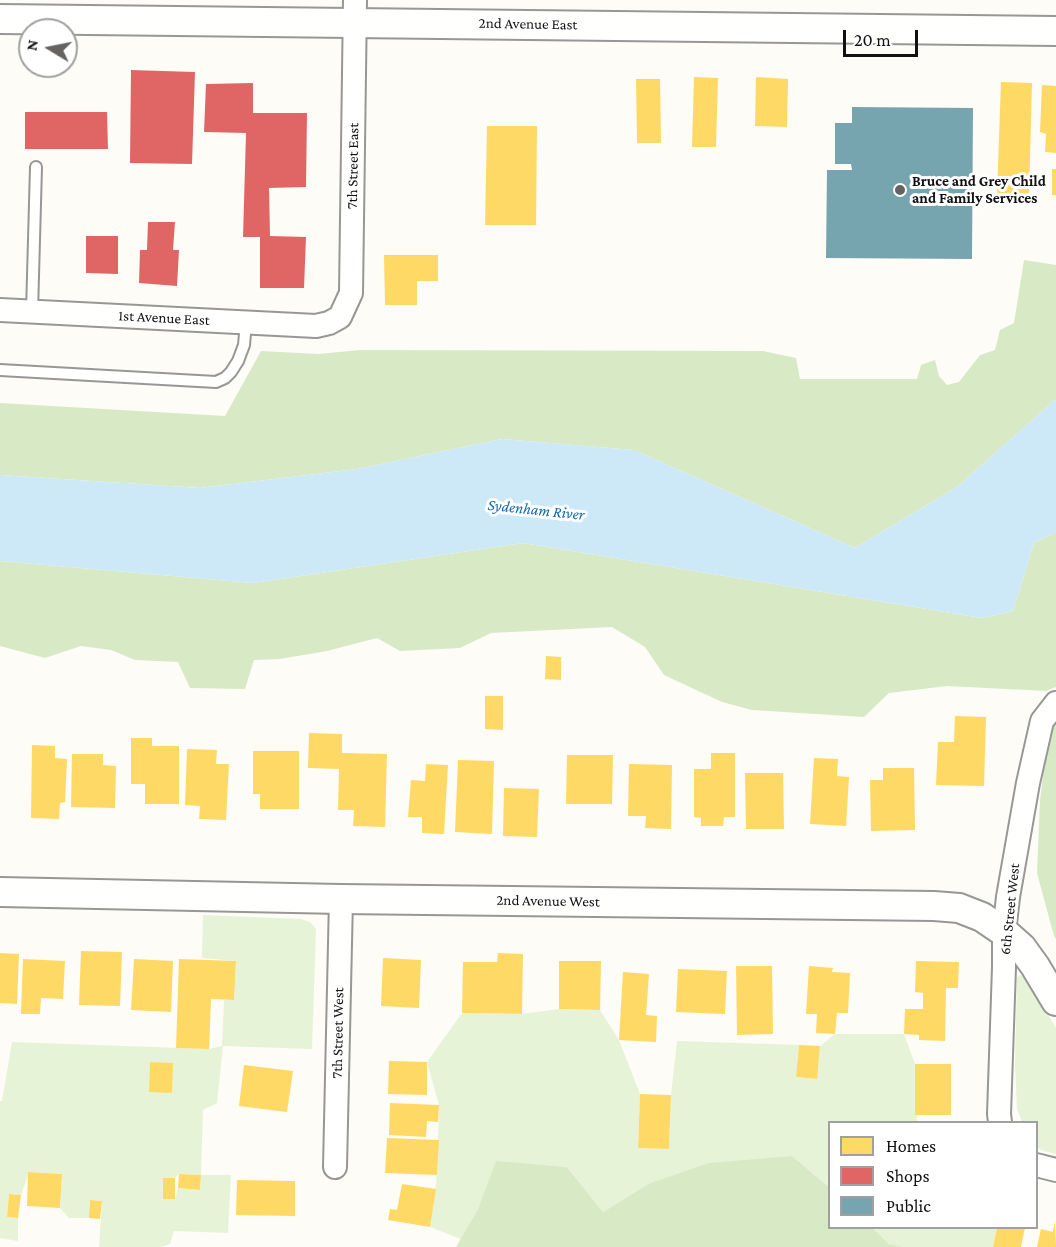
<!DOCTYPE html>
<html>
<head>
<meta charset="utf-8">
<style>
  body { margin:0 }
  #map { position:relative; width:1056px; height:1247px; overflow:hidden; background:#fdfcf7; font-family:"Crimson Pro",serif }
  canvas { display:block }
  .legend { position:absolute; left:828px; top:1121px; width:210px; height:108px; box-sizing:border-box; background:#fff; border:2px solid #a0a0a0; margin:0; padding:8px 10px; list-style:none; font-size:18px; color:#111 }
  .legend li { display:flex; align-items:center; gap:12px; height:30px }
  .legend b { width:30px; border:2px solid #a0a0a0 }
  .north { position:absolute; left:18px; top:18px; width:60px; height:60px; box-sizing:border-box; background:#fff; border:2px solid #a0a0a0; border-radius:50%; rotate:280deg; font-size:16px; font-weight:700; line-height:24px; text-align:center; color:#111 }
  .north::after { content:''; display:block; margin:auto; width:21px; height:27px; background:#646362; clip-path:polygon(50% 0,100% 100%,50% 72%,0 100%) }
  .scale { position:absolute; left:843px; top:30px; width:75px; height:27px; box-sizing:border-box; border:3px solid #111; border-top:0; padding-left:8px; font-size:18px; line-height:21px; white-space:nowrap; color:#111; -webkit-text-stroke:4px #fff; paint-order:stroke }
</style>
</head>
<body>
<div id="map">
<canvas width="1056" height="1247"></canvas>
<ul class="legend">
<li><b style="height:16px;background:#ffd966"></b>Homes</li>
<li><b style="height:16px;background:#e06666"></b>Shops</li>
<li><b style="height:16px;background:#76a5af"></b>Public</li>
</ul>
<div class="north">N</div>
<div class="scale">20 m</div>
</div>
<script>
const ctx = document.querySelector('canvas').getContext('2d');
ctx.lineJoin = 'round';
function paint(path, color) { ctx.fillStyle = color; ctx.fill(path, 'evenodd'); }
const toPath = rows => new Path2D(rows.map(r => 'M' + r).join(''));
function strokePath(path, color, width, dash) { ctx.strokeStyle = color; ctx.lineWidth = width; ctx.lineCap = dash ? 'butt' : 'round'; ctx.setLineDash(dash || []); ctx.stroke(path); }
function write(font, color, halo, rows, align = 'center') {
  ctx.font = font + ' "Crimson Pro",serif'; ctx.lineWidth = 6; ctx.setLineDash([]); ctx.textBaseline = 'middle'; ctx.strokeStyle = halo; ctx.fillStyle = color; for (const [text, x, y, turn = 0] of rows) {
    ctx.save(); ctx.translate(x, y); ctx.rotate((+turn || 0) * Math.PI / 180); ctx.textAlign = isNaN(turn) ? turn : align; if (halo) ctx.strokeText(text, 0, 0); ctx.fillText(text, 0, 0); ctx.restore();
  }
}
paint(toPath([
  [203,915,301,919,310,922,316,929,312,1049,223,1046,217,1103,203,1110,201,1175,231,1175,228,1233,174,1231,170,1244,160,1247,99,1247,102,1201,90,1200,89,1218,69,1218,60,1208,62,1174,29,1172,21,1195,9,1194,7,1217,18,1218,18,1241,0,1238,0,1101,2,1101,12,1042,209,1049,222,1046,224,1000,234,1000,236,961,202,958],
  [179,1174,201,1175,200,1190,178,1188,175,1199,163,1199,163,1178,175,1178],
  [1021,975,1026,978,1056,1028,1056,1154,1041,1150,1037,1147,1036,1122,1022,1122,1017,1109,1015,1064,1017,977],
  [559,1009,600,1010,619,1040,640,1094,638,1148,669,1149,671,1095,677,1041,799,1045,796,1077,816,1079,820,1046,835,1034,904,1034,915,1064,917,1122,830,1122,829,1187,792,1156,648,1184,603,1212,567,1167,497,1162,478,1209,461,1239,430,1227,437,1175,439,1105,427,1062,462,1013,522,1014],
  [873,1228,997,1228,993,1247,905,1247,889,1244]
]), '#e7f3d7');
paint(toPath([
  [1024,260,1056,265,1056,399,957,487,855,548,634,450,502,439,357,469,200,488,0,475,0,403,225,416,261,351,318,354,360,350,763,351,796,358,800,379,917,379,921,365,935,360,939,376,947,385,959,382,980,355,995,350,1000,330,1014,323],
  [1056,532,1056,687,1046,691,947,686,889,693,864,717,752,710,722,702,664,675,645,647,612,627,491,633,460,648,400,651,377,638,327,651,280,659,254,660,245,689,190,688,178,662,135,660,111,650,81,646,45,658,0,646,0,561,253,583,523,543,982,618,1013,611,1034,543],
  [1056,720,1056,939,1054,936,1037,873,1040,800,1048,735],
  [792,1156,829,1187,830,1228,873,1228,889,1244,905,1247,456,1247,478,1209,496,1161,567,1167,603,1212,648,1184,709,1163]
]), '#d8eac5');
paint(toPath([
  [1056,399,1056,532,1034,543,1013,611,982,618,523,543,253,583,0,561,0,475,200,488,357,469,502,439,634,450,855,548,957,487]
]), '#cde8f7');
paint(toPath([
  [694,77,718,78,716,147,692,147],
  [756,77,788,79,787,127,755,126],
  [636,79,660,79,661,143,637,143],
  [1001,82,1032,83,1029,196,997,195],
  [1042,85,1056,86,1056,153,1045,152,1046,134,1040,132],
  [487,126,537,126,536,225,485,225],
  [1052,169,1056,169,1056,195,1052,195],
  [384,255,438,255,438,281,417,281,417,305,385,305],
  [546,656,561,657,561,680,545,679],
  [485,696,503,696,503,730,485,729],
  [955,716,986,717,984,786,936,785,938,742,954,742],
  [309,733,342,734,342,753,387,754,385,827,353,826,354,810,338,810,339,769,308,768],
  [131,738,152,738,152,746,179,746,179,804,145,804,145,784,131,784],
  [32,745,55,746,55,758,67,759,65,802,60,803,59,819,31,818],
  [187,749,217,750,216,764,229,764,226,820,199,819,200,806,185,805],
  [253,751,299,751,299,809,260,809,260,794,253,794],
  [711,753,735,753,735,817,724,817,723,826,701,826,701,818,694,817,694,769,711,769],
  [72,754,103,754,103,765,116,766,115,808,71,807],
  [567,755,613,755,612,804,566,804],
  [814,758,838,759,837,776,849,777,846,826,810,824],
  [458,760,494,761,492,834,455,832],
  [426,764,448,765,444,834,422,833,422,817,408,817,411,780,425,781],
  [629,764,672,765,671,829,645,828,646,816,628,816],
  [883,768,914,768,915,830,871,831,870,780,883,780],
  [745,773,783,773,784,829,746,829],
  [504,788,539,789,537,837,503,836],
  [81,951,122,952,120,1006,79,1005],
  [0,953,19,954,17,1004,0,1003],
  [498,953,523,954,522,1014,462,1013,463,962,497,962],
  [383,958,421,960,419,1008,381,1006],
  [23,959,65,961,63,999,41,998,40,1014,21,1014],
  [134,959,173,961,171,1012,131,1010],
  [179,959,236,961,234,1000,211,999,209,1049,176,1048],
  [559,961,601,961,600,1010,559,1009],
  [916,961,959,962,958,988,946,988,945,1041,919,1040,919,1035,904,1034,905,1009,923,1009,923,993,915,992],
  [736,966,772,966,773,1034,737,1035],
  [809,966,833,968,832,972,850,973,848,1013,837,1013,835,1034,816,1033,817,1014,806,1014],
  [678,969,727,971,725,1014,676,1012],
  [623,972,649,974,646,1015,657,1016,656,1042,619,1040],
  [799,1045,820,1046,817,1079,796,1077],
  [389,1061,427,1062,427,1095,388,1094],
  [150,1062,173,1063,172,1093,149,1092],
  [915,1064,951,1064,951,1115,915,1115],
  [244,1065,293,1071,287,1112,239,1106],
  [640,1094,671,1095,669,1149,638,1148],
  [390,1103,439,1105,438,1122,427,1121,426,1137,389,1135],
  [387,1138,439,1140,437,1175,385,1173],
  [28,1172,62,1174,60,1208,27,1206],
  [179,1174,201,1175,200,1190,178,1188],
  [163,1178,175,1178,175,1199,163,1199],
  [237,1180,295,1181,295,1216,236,1215],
  [402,1184,436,1189,430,1227,388,1220,390,1209,397,1210],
  [9,1194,21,1195,18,1218,7,1217],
  [90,1200,102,1201,100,1219,89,1218],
  [1055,1221,1056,1247,1037,1247,1041,1229,1053,1232],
  [997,1228,1025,1228,1021,1247,993,1247]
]), '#ffd966');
paint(toPath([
  [131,70,195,72,192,164,130,163],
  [253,83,253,113,307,113,306,187,269,188,270,236,306,237,304,288,260,288,260,237,243,237,246,133,204,132,206,84],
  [25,112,107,112,108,149,25,149],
  [148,222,175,222,173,250,179,250,177,286,139,283,140,250,147,250],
  [86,236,118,236,118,274,86,273]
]), '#e06666');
paint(toPath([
  [852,107,973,108,972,259,826,258,827,170,852,170,851,164,835,164,835,123,852,123]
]), '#76a5af');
const service = toPath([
  [32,312,36,167],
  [0,370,216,382,225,378,231,372,238,361,244,345,246,322]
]);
const minor = toPath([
  [0,310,316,326,329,323,340,317,351,293,355,0],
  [1000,1122,999,1114,1004,967,1004,932,1008,897,1028,783,1042,721,1056,703],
  [1036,1165,1056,1170],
  [335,1167,341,899]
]);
const tertiary = toPath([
  [0,19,1056,31],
  [0,892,341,899,934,906,959,908,982,917,1004,932,1022,948,1035,966,1056,1001]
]);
strokePath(service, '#979795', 14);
strokePath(minor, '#979795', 26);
strokePath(tertiary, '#979795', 32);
strokePath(service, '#fffffe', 10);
strokePath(minor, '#fffffe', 22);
strokePath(tertiary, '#fffffe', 28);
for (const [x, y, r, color] of [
  [900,190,6,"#646362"]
]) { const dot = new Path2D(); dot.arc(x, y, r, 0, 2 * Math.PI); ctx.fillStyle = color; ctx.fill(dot); strokePath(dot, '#fff', 2); }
write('15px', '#111', '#fff', [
  ["2nd Avenue East",528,24,1],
  ["7th Street East",353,166,-89],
  ["1st Avenue East",164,318,3],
  ["2nd Avenue West",548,901,1],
  ["6th Street West",1010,909,-84],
  ["7th Street West",338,1033,-89]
]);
write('bold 15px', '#111', '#fff', [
  ["Bruce and Grey Child",912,181],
  ["and Family Services",912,198]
], 'left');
write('italic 16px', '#1768a6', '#fff', [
  ["Sydenham River",536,510,6]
]);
</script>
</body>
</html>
